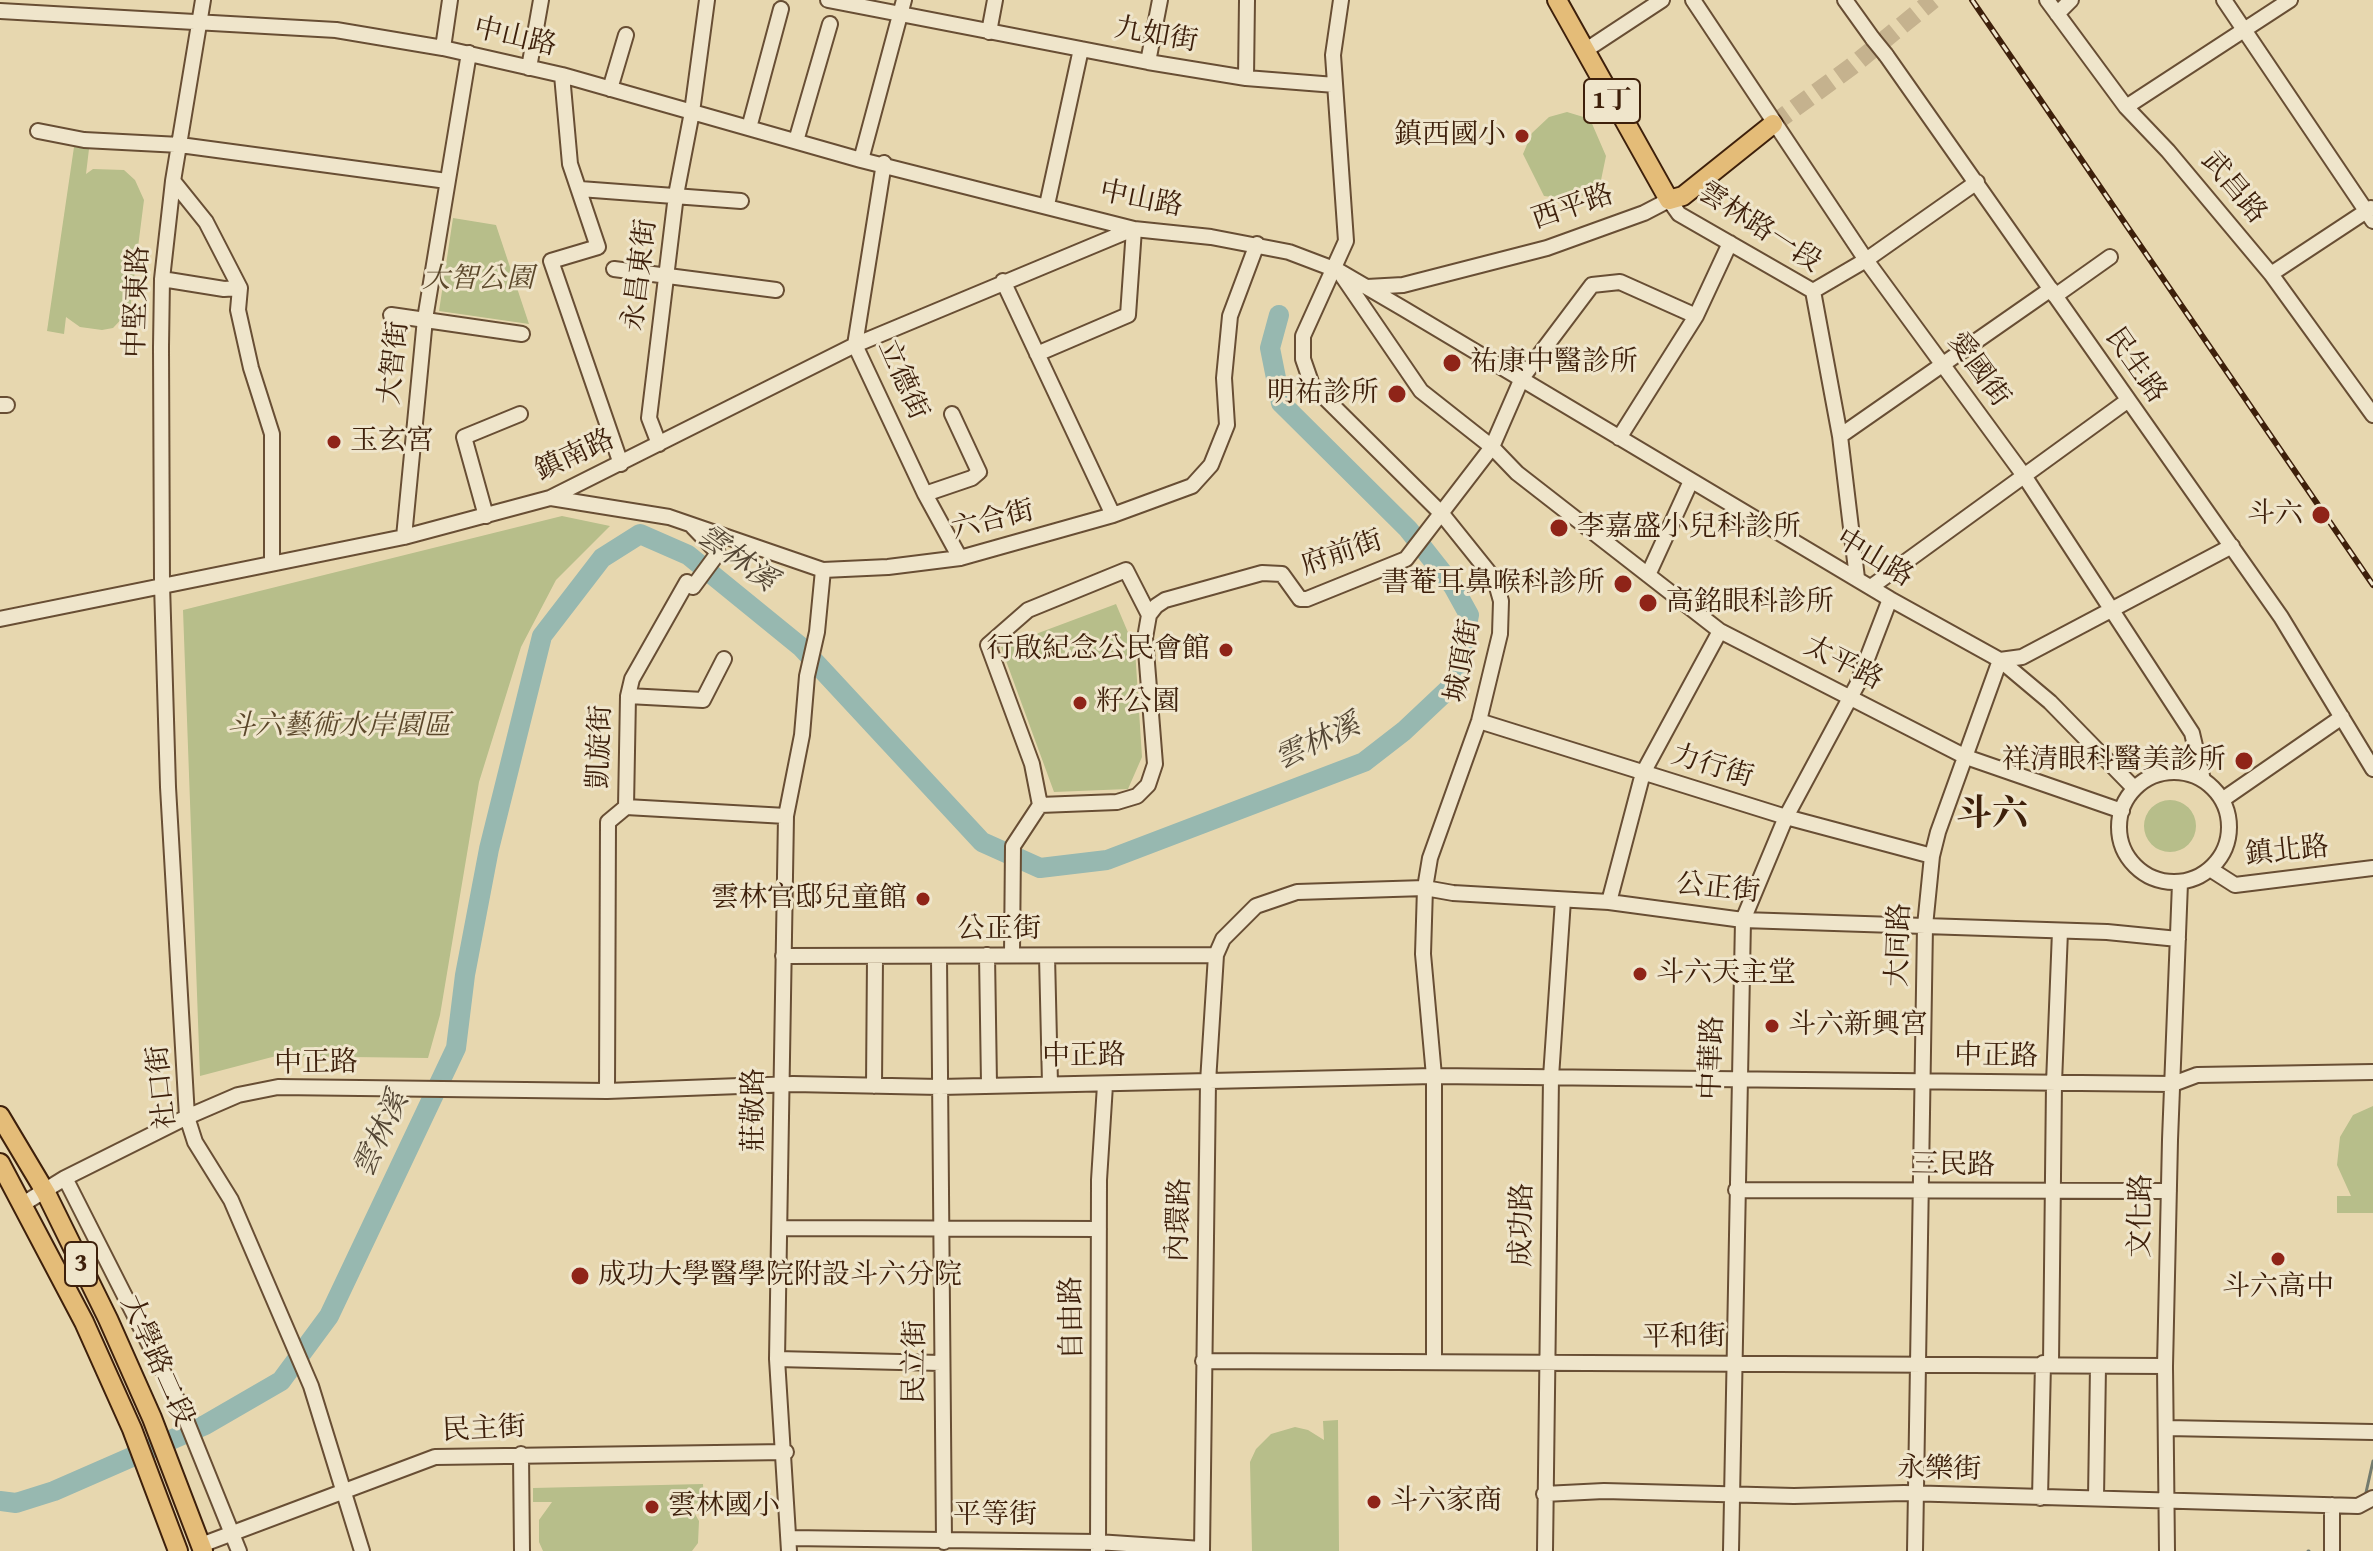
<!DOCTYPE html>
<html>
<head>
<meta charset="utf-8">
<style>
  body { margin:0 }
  canvas { display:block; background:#e7d7af }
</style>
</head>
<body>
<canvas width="2373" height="1551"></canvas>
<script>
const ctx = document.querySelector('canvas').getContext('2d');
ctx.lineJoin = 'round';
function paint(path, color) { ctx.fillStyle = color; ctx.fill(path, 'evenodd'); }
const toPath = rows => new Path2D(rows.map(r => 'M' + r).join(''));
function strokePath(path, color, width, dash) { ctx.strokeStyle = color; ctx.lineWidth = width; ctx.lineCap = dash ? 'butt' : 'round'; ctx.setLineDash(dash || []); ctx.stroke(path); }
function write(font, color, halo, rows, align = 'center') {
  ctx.font = font + ' "Gentium Book Plus","Noto Serif TC",serif'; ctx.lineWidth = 6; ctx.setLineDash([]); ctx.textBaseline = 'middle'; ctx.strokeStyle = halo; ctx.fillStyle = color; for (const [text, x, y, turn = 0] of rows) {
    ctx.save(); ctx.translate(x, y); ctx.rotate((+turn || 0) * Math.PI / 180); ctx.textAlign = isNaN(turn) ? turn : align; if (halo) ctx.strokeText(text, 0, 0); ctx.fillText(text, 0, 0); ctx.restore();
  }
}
paint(toPath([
  [1567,112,1590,119,1606,156,1600,185,1575,200,1544,196,1523,154,1532,133,1549,117],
  [74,147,89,149,86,174,93,169,124,170,135,180,144,200,130,310,113,328,102,330,80,327,66,317,64,334,47,331],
  [453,218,496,225,529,324,439,311],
  [562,516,610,526,556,580,521,647,479,782,440,1015,428,1058,276,1056,200,1076,183,610],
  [1116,604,1135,649,1142,757,1128,789,1054,792,1001,647],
  '2144 826a26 26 0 1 1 52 0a26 26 0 1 1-52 0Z',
  [2373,1106,2373,1213,2337,1213,2337,1196,2351,1196,2337,1165,2340,1137,2353,1115],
  [1338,1420,1339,1551,1252,1551,1250,1462,1256,1449,1271,1434,1295,1427,1308,1430,1324,1440,1323,1421],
  [703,1484,704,1503,689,1504,699,1521,698,1543,692,1551,543,1551,539,1542,539,1520,552,1502,533,1502,533,1488]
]), '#b7be8a');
strokePath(toPath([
  [2365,1497,2373,1461],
  [2308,1551,2309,1551]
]), '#737b6e', 3);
strokePath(toPath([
  [0,1501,16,1503,54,1491,205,1425,281,1381,329,1316,456,1048,465,975,489,849,542,636,602,558,640,534,688,555,801,647,982,842,1040,868,1107,860,1364,762,1404,731,1455,683,1469,615,1453,586,1408,529,1281,403,1270,348,1279,315]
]), '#97b8b0', 20);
strokePath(toPath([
  [1773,124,1851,67,1933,0]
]), '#c5b28e', 18, [18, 9]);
const minor = toPath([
  [203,0,173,181,162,279,161,347,162,584,168,787,187,1117,195,1142,231,1200,311,1386,362,1551],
  [828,0,1148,62,1246,78,1335,85],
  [1341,0,1333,55,1346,241,1303,336,1303,359,1312,385,1442,514,1495,580,1501,601,1500,634,1479,721,1430,858,1425,888,1423,954,1434,1076,1434,1361],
  [1693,0,1866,260,2025,477,2192,733,2203,780],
  [1845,0,1873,39],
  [2047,0,2126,107,2168,151,2271,274,2373,415],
  [2224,0,2373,221],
  [0,11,336,30,443,48,562,75,861,160,1134,229,1211,237,1289,252,1339,271,1404,309,1890,599,2000,660,2050,702,2134,788],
  [2057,14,2071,0],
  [989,32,995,0],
  [443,48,450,0],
  [1586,50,1662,0],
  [1886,55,2281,617,2373,769],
  [1148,62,1160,0],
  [529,68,541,0],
  [562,75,570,164,598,247,551,261,621,464],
  [1246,78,1247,0],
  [610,89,626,35],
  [2126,107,2290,0],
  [749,128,781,9],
  [38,131,84,140,180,145,447,181],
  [796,141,830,24],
  [861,160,904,0],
  [884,163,855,345,925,494,960,558],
  [173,181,206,222,240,288,238,310,251,368,272,434,272,563],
  [580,189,741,201],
  [1047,205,1081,49],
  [614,269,776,290],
  [2271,274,2371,208],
  [1343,277,1421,391,1492,447,1517,473,1720,631,1966,757,2122,811],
  [162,279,224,289,240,288],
  [1003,281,1113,515],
  [1367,287,1403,285,1547,248,1644,213,1669,200,1679,214,1813,291,1840,436,1857,578],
  [1813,291,1866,260,1977,182],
  [2055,296,2110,257],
  [391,315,522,334],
  [1037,354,1128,315,1134,229],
  [0,405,7,405],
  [1840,436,2051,289],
  [1619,438,1696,316,1730,243],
  [659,444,649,418,676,195,692,112,707,0],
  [925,494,972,478,979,472,952,414],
  [551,498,669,517,823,570,888,567,960,558,1113,515,1192,486,1211,465,1227,425,1224,378,1230,316,1257,244],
  [486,516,464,437,520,414],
  [404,537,425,319,469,53],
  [1648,575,1691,481],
  [1871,587,2127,401],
  [0,619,404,537,550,498,855,345,1133,229],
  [628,696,703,700,724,659],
  [1479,721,1786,817,1932,856],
  '2119 827a55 55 0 1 1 110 0a55 55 0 1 1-110 0Z',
  [2222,800,2342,717],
  [1040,805,1032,764,988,645,1028,610,1126,570,1149,615],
  [626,807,628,696,632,679,687,582,693,587,718,553,693,527],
  [626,807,786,816],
  [2210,869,2235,885,2373,868],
  [1609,902,1643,773,1720,631],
  [1012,954,1013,846,1040,805,1117,802,1137,796,1148,785,1155,764,1145,638,1149,615,1156,606,1165,600,1262,573,1282,574,1300,599,1307,599,1406,559,1492,447,1522,378,1592,285,1620,282,1696,316],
  [987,955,989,1084],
  [783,956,1216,955],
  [1047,956,1050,1084],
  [939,957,944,1542],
  [874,1086,875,957],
  [607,1091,608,822,626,807],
  [65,1178,180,1405,239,1551],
  [1736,1190,2169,1191],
  [23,1204,65,1178,187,1117,238,1095,278,1087,607,1091,793,1084,940,1087,1434,1076,2173,1084,2197,1075,2373,1072],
  [782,1228,1099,1229],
  [777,1359,941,1363],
  [1203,1361,2165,1366],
  [2051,1363,2054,1083,2060,931],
  [2167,1428,2373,1432],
  [521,1454,522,1551],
  [1544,1494,1604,1491,1794,1496,1904,1493,2358,1506,2373,1498],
  [2040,1498,2043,1363],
  [2096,1498,2098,1366],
  [2332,1505,2332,1551],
  [789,1538,1097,1542,1202,1549],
  [201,1545,435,1457,786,1452],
  [789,1551,777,1359,786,816,802,735,807,676,817,632,823,570],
  [1098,1551,1099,1180,1105,1085],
  [1202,1551,1208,1082,1216,955,1223,939,1256,906,1297,892,1425,888,1453,893,1609,902,1743,920,2107,932,2178,939],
  [1545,1551,1551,1077,1563,900],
  [1731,1551,1743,920,1786,817,1857,685,1890,599],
  [1915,1551,1925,926,1932,856,1938,832,2000,660,2022,657,2232,546],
  [2167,1551,2165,1366,2170,1140,2180,883]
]);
const major = toPath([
  [1557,0,1669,200,1683,196,1773,124],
  [0,1116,46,1193,108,1319,152,1418,203,1551],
  [0,1163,84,1322,132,1429,178,1551]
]);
strokePath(minor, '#684e34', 18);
strokePath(major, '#3e200b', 22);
strokePath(minor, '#efe5cb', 14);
strokePath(major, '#e4bc78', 18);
const rail = toPath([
  [1972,0,2373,585]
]);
strokePath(rail, '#3e200b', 6);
strokePath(rail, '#efe5cb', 3, [9]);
const minorBridge = toPath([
  [1873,39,1886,55]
]);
strokePath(minorBridge, '#684e34', 18, []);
strokePath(minorBridge, '#efe5cb', 14);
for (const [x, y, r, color] of [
  [1522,136,8,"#8f2418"],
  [1452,363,10,"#8f2418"],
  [1397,394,10,"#8f2418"],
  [334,442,8,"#8f2418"],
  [2321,515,10,"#8f2418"],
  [1559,528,10,"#8f2418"],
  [1623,584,10,"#8f2418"],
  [1648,603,10,"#8f2418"],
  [1226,650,8,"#8f2418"],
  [1080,703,8,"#8f2418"],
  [2244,761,10,"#8f2418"],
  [923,899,8,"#8f2418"],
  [1640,974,8,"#8f2418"],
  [1772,1026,8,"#8f2418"],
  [2278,1259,8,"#8f2418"],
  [580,1276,10,"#8f2418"],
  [1374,1502,8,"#8f2418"],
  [652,1507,8,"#8f2418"]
]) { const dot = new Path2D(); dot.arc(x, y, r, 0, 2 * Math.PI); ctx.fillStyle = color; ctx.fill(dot); strokePath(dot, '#efe5cb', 3); }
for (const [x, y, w] of [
  [1612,101,56],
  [81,1264,32]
]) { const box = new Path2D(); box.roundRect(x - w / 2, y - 22, w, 44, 6); ctx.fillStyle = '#efe5cb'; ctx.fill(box); strokePath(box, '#3e200b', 2); }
write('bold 26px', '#3e200b', null, [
  ["1丁",1612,101],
  ["3",81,1264]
]);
write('28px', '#3e200b', '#efe5cb', [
  ["九如街",1156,36,10],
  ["中山路",515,38,13],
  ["武昌路",2233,188,50],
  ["中山路",1141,200,11],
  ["西平路",1573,208,-19],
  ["雲林路一段",1759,228,33],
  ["永昌東街",641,275,-83],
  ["中堅東路",138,302,-88],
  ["大智街",395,363,-84],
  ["民生路",2135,366,55],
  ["愛國街",1978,370,54],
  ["立德街",902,380,66],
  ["鎮南路",575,456,-25],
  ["六合街",993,521,-14],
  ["府前街",1342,554,-19],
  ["中山路",1874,559,31],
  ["城頂街",1464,661,-79],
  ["太平路",1843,664,27],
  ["凱旋街",601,747,-88],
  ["力行街",1712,767,17],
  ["鎮北路",2287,852,-6],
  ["公正街",1718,889,6],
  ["公正街",999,930],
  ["大同路",1900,945,-88],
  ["中正路",1084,1057,-1],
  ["中正路",1996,1057,1],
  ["中華路",1713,1058,-88],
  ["中正路",316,1064,-1],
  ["社口街",163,1087,-96],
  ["莊敬路",755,1110,-90],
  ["三民路",1953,1166,1],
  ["文化路",2142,1216,-89],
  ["內環路",1180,1220,-88],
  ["成功路",1523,1225,-89],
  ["自由路",1073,1318,-91],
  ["平和街",1684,1338,-1],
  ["大學路二段",156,1361,66],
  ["民立街",916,1362,-89],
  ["民主街",484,1430,-3],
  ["永樂街",1939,1470,1],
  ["平等街",995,1516]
]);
write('28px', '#3e200b', '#efe5cb', [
  ["鎮西國小",1506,136,"right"],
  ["祐康中醫診所",1470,363],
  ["明祐診所",1379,394,"right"],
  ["玉玄宮",350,442],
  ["斗六",2303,515,"right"],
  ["李嘉盛小兒科診所",1577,528],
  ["書菴耳鼻喉科診所",1605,584,"right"],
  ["高銘眼科診所",1666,603],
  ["行啟紀念公民會館",1210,650,"right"],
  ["籽公園",1096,703],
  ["祥清眼科醫美診所",2226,761,"right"],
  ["雲林官邸兒童館",907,899,"right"],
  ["斗六天主堂",1656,974],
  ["斗六新興宮",1788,1026],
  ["成功大學醫學院附設斗六分院",598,1276],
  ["斗六高中",2278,1288,"center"],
  ["斗六家商",1390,1502],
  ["雲林國小",668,1507]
], 'left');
write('italic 28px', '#5c482b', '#efe5cb', [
  ["大智公園",478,280],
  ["斗六藝術水岸園區",339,727]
]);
write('italic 30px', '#544634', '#efe5cb', [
  ["雲林溪",736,559,36],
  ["雲林溪",1318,743,-25],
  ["雲林溪",382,1135,-65]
]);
write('bold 36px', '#3e200b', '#efe5cb', [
  ["斗六",1992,816]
]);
</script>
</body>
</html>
